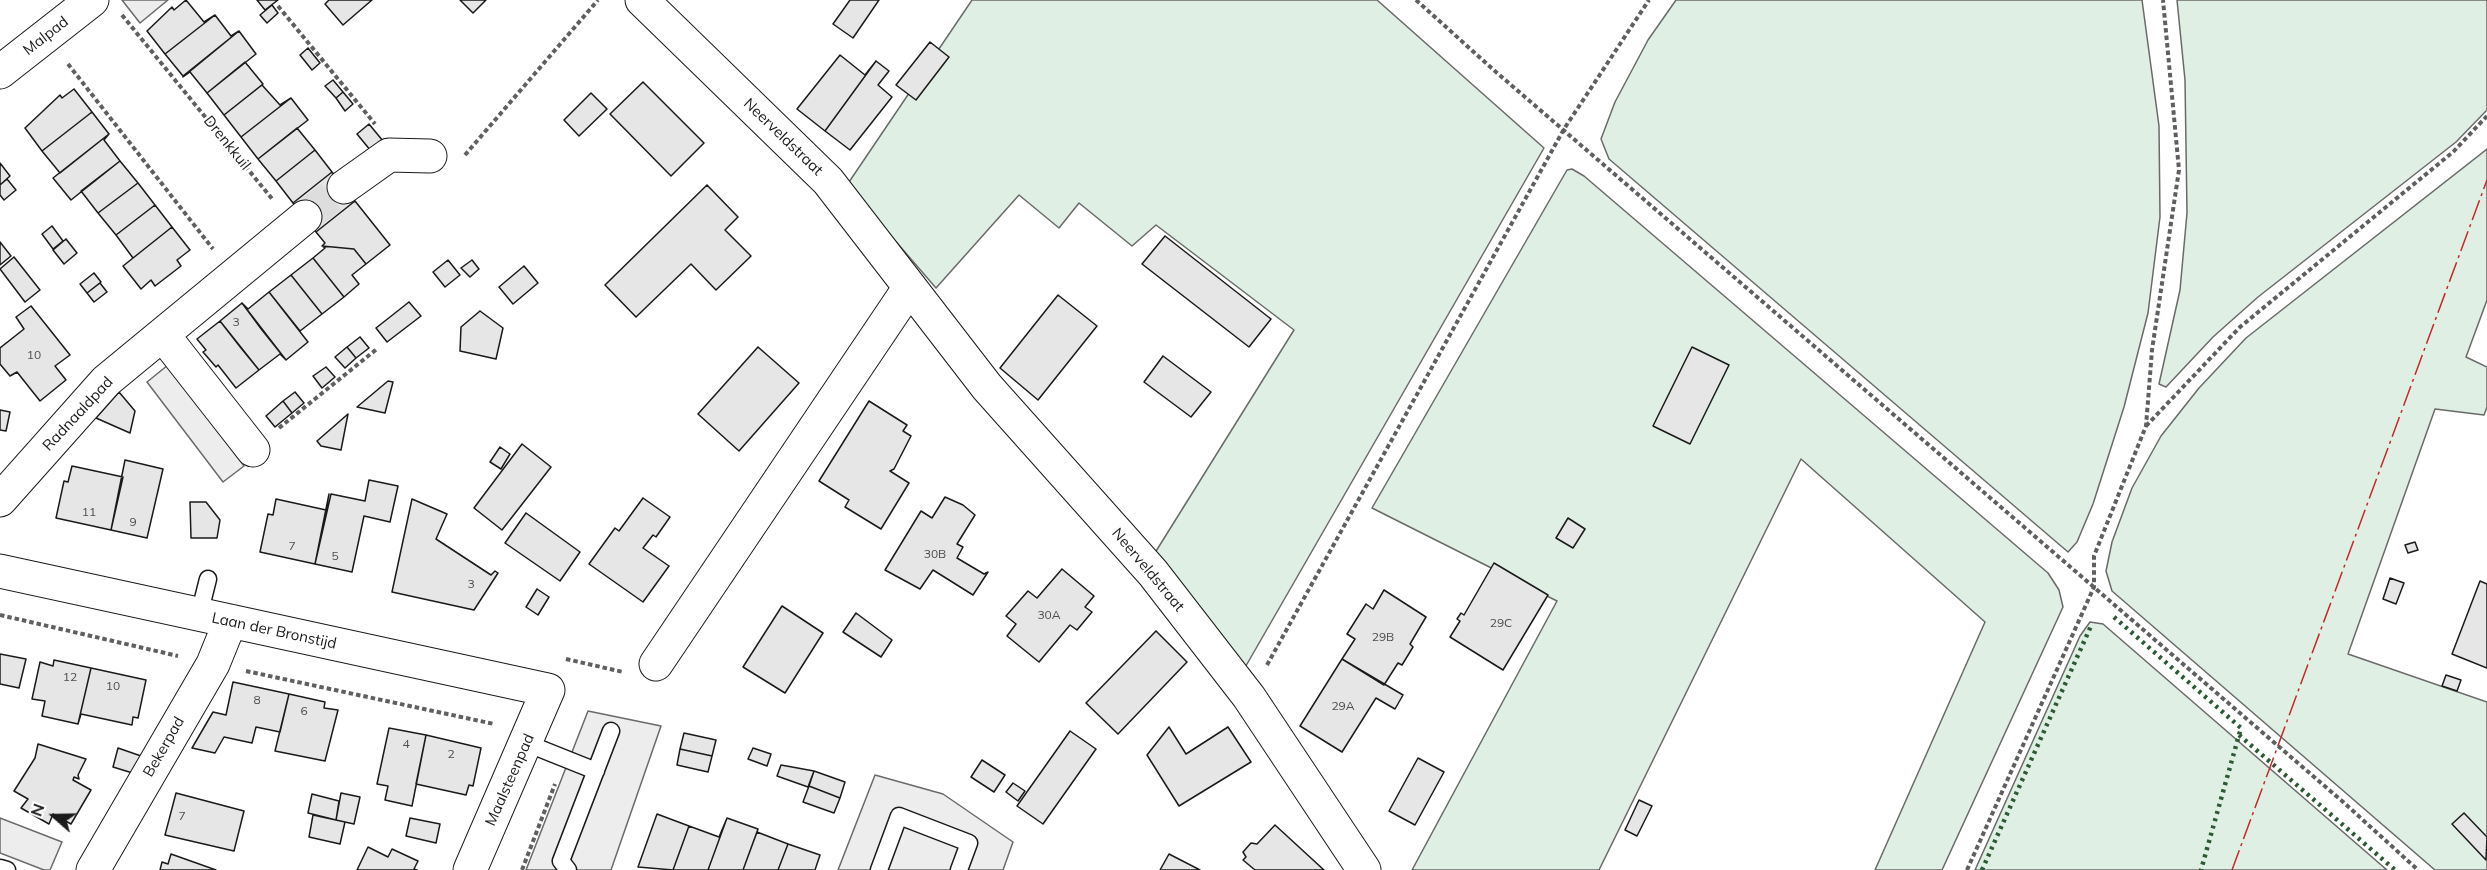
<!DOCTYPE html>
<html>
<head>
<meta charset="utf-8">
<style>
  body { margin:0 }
  #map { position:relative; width:2487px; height:870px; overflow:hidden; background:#fff; font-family:Mulish,sans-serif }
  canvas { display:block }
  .north { position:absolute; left:24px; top:786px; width:60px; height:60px; -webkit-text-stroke:4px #fff; paint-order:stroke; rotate:290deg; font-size:16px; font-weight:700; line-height:24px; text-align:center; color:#1a1a1a }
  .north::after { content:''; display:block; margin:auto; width:21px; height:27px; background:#1a1a1a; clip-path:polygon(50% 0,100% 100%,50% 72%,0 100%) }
</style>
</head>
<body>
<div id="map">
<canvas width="2487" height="870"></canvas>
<div class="north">N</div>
</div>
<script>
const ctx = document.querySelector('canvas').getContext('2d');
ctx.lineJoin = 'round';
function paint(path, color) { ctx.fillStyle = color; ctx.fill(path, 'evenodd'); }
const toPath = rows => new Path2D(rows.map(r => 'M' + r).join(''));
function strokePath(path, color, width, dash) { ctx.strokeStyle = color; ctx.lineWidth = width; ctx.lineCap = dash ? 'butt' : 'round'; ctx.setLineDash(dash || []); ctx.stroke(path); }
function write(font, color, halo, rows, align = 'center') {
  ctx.font = font + ' Mulish,sans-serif'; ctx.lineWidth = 4.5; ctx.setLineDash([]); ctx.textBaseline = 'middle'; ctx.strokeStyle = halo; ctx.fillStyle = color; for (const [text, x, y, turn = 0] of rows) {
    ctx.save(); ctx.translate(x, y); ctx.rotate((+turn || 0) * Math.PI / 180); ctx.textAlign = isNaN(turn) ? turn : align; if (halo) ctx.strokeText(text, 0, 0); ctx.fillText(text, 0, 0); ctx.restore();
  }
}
const green = toPath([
  [972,0,1377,0,1544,148,1243,671,1153,556,1294,330,1156,225,1132,246,1079,203,1059,228,1019,195,936,288,847,185,972,0],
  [1676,0,2142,0,2159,126,2160,217,2148,313,2124,407,2093,504,2077,542,2068,552,1609,159,1601,139,1615,102,1648,40,1676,0],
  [2177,0,2487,0,2487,110,2456,142,2258,297,2213,337,2166,387,2159,384,2180,290,2187,213,2185,80,2177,0],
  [2487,149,2487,300,2466,357,2487,367,2487,407,2484,415,2435,409,2348,654,2487,702,2487,870,2435,870,2112,591,2106,571,2112,542,2132,488,2161,436,2199,388,2246,338,2487,149],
  [1572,169,1584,176,2048,573,2059,590,2063,607,1942,870,1875,870,1985,622,1801,459,1599,870,1412,870,1557,601,1372,508,1567,170,1572,169],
  [2090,622,2103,624,2387,870,1975,870,2080,636,2090,622]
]);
paint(green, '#e0efe3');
strokePath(green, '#6a6a6a', 1.5);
const parking = toPath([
  [122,0,168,0,140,23,122,0],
  [168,365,244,466,223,482,147,382,168,365],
  [588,711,661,726,611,870,526,870,588,711],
  [875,775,943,794,1013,842,1003,870,838,870,875,775],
  [0,818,62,842,50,870,44,870,0,853,0,818]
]);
paint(parking, '#ededed');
strokePath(parking, '#6a6a6a', 1.5);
const building = toPath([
  [186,0,204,22,215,15,165,54,147,31,172,7,174,10,186,0],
  [257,0,278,0,265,10,257,0],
  [329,0,372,0,343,25,325,4,329,0],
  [460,0,486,0,473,13,460,0],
  [850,0,879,0,853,38,833,24,850,0],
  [272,5,278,13,267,23,260,15,272,5],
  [215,15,231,36,239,31,183,76,165,54,215,15],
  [239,31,256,54,207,93,190,72,183,77,239,31],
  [930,42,949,57,916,100,896,85,930,42],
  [308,48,320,63,312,70,300,55,308,48],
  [840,55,865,75,876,61,825,131,797,109,840,55],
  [876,61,889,71,878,85,892,97,850,150,825,131,876,61],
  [245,62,263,84,224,115,207,93,245,62],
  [333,80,343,92,336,98,325,86,333,80],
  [643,82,704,143,671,176,610,114,643,82],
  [262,85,280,105,291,98,241,137,224,115,262,85],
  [74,89,92,112,42,151,25,128,60,95,62,98,74,89],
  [343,92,353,104,345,111,336,98,343,92],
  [591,93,607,109,579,136,564,120,591,93],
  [291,98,308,120,258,159,241,137,291,98],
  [92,112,109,134,60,173,42,151,92,112],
  [369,124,383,141,371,151,357,134,369,124],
  [297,128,315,150,276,181,258,159,297,128],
  [109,134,104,140,120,161,71,200,53,178,109,134],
  [315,150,332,172,293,203,276,181,315,150],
  [120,161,138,183,98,213,81,191,120,161],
  [0,163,10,176,0,185,0,163],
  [332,172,355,201,316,232,293,203,332,172],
  [7,179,16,190,4,200,0,195,0,185,7,179],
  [138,183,155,205,116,235,98,213,138,183],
  [707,185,738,217,725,230,751,256,716,290,691,264,636,317,605,285,707,185],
  [355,201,390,245,366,264,354,249,322,246,325,243,316,232,355,201],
  [155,205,172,227,133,258,116,235,155,205],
  [52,226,63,241,53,249,42,234,52,226],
  [172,227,190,250,177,260,181,266,155,286,151,280,141,289,123,266,172,227],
  [1165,236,1271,319,1249,347,1142,264,1165,236],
  [66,239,77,253,64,264,53,250,66,239],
  [0,242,11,256,0,265,0,242],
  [322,246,354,249,366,264,352,275,359,284,344,297,313,258,325,248,322,246],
  [14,257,40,290,25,302,0,269,14,257],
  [313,258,344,297,322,314,291,275,313,258],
  [448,260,460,275,445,287,433,272,448,260],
  [472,260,479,269,470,277,461,268,472,260],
  [524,266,538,283,513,304,499,287,524,266],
  [94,273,101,282,87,293,80,284,94,273],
  [291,275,322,314,300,331,269,292,291,275],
  [100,283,107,292,94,302,87,293,100,283],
  [269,292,308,342,286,360,242,303,248,309,269,292],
  [1058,295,1097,326,1038,400,1000,368,1058,295],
  [409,302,421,316,387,342,376,328,409,302],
  [242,303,262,330,286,360,280,354,259,370,241,348,220,321,242,303],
  [31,306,70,355,55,366,66,380,40,401,17,372,10,376,0,364,0,348,24,329,16,317,31,306],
  [480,311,503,328,496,359,460,351,461,327,480,311],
  [220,321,259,370,236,388,218,365,216,367,203,352,206,350,197,339,220,321],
  [360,337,369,348,356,358,347,347,360,337],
  [347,347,356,358,345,368,335,357,347,347],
  [758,347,799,383,739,451,698,414,758,347],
  [1692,347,1729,365,1690,444,1653,426,1692,347],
  [1163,356,1211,392,1191,417,1144,382,1163,356],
  [326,367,335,377,322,388,313,376,326,367],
  [388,381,393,382,385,413,357,407,388,381],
  [119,392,135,411,130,433,96,418,119,392],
  [295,392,304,403,292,413,283,401,295,392],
  [283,401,292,413,275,427,266,416,283,401],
  [869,401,907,425,903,431,911,436,894,469,890,471,909,483,881,529,845,507,849,500,819,481,869,401],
  [0,410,10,412,6,431,0,430,0,410],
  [348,414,341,450,321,446,317,441,348,414],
  [522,444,551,467,502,530,474,508,522,444],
  [500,447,510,454,501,469,490,462,500,447],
  [125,460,163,469,147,538,111,530,125,460],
  [72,466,123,477,111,530,56,518,64,481,68,482,72,466],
  [369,480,398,486,390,522,364,516,352,572,315,564,331,494,365,501,369,480],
  [329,494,315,564,260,552,268,514,273,515,276,499,326,510,329,494],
  [945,497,963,505,975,515,957,544,963,547,957,558,984,574,988,572,973,595,933,570,920,589,885,570,921,511,932,518,945,497],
  [643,498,670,517,656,537,653,535,643,548,669,566,643,602,589,564,615,528,619,531,643,498],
  [412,499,447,514,436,539,491,575,495,571,498,573,474,610,392,592,412,499],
  [190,502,206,502,220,520,217,538,191,538,190,502],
  [526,513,580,552,560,581,505,543,526,513],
  [1568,518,1585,529,1573,548,1556,538,1568,518],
  [2415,542,2418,550,2408,553,2405,545,2415,542],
  [1494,563,1548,595,1503,670,1450,637,1460,621,1457,619,1461,613,1464,615,1494,563],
  [1062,569,1094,596,1085,607,1092,612,1077,630,1070,625,1039,662,1007,636,1016,624,1006,616,1028,591,1037,598,1062,569],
  [2390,578,2404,583,2396,604,2383,599,2390,578],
  [2480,581,2487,584,2487,668,2452,654,2480,581],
  [537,589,549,597,538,615,526,607,537,589],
  [1384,590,1426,617,1410,644,1413,647,1402,665,1398,663,1384,685,1342,659,1355,639,1347,634,1366,604,1373,609,1384,590],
  [782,606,823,633,785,693,743,667,782,606],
  [856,613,892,640,881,657,843,632,856,613],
  [1156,631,1187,662,1118,734,1086,703,1156,631],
  [0,654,26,659,19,688,0,684,0,654],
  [1342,659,1403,695,1395,709,1376,698,1342,752,1300,726,1342,659],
  [54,660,91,668,78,724,42,716,45,701,32,699,40,662,53,666,54,660],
  [91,668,146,680,138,718,133,717,132,725,81,714,78,724,91,668],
  [2446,675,2461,680,2457,691,2442,686,2446,675],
  [233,682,289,694,280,732,256,727,252,743,224,737,215,753,192,748,213,712,226,715,233,682],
  [289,694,325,702,324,708,338,710,325,761,275,751,289,694],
  [1169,727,1186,754,1228,727,1251,762,1179,806,1147,755,1169,727],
  [389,728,426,735,412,806,385,800,388,786,377,784,389,728],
  [1070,731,1096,749,1043,824,1017,806,1070,731],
  [684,733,716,740,712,756,680,749,684,733],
  [426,735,481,748,473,786,469,785,466,795,416,784,426,735],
  [38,744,86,759,78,775,79,779,74,777,73,780,91,790,71,824,53,814,49,824,21,808,28,799,14,791,35,758,38,744],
  [118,748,144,757,139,775,113,767,118,748],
  [753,748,771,754,767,766,748,759,753,748],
  [680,749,712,756,708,772,677,765,680,749],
  [1418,758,1444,772,1415,825,1389,811,1418,758],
  [982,760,1005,775,994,792,971,777,982,760],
  [781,765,814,771,808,787,777,776,781,765],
  [814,771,845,782,840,798,809,786,814,771],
  [1013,783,1025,791,1018,801,1006,792,1013,783],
  [809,786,840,798,834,813,803,802,809,786],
  [176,793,244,811,234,851,165,835,176,793],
  [341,793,360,797,354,824,336,820,341,793],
  [312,794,339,801,336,820,308,813,312,794],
  [1639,800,1652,806,1637,836,1625,830,1639,800],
  [2464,813,2487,837,2486,860,2452,824,2464,813],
  [657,814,689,826,673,870,638,867,657,814],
  [313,815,345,822,340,844,309,837,313,815],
  [410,818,440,824,436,843,406,836,410,818],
  [727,818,708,870,673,870,689,826,719,837,727,818],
  [727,818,758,829,743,870,708,870,727,818],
  [1275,825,1324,870,1255,870,1243,860,1246,857,1243,852,1251,843,1257,844,1275,825],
  [757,832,788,844,778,870,743,870,757,832],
  [788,844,820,855,815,870,778,870,788,844],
  [368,847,388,857,392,849,418,861,414,869,417,870,357,870,368,847],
  [171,854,216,870,160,870,162,862,168,864,171,854],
  [1169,854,1200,870,1160,870,1169,854]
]);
paint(building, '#e6e6e6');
strokePath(building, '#1a1a1a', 1.5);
strokePath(toPath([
  [305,217,344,187]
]), '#ddd', 33, [33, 16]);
const lane = toPath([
  [199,615,208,579],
  [526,743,596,771],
  [0,868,7,870],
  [568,870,561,861,611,731],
  [879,870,899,816,969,843,959,870]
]);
const street = toPath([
  [642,0,828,181,987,387,1153,573,1249,697,1364,870],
  [0,72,92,0],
  [344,187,389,155,430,156],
  [163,335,253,450],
  [0,500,106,381,305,217],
  [0,571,548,690,470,870],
  [656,664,910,287],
  [93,870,213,664,230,622]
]);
strokePath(lane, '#1a1a1a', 19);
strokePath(street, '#1a1a1a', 35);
strokePath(toPath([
  [1416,0,1496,72,2342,801,2418,870],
  [278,6,375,124],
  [122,15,273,200],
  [68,64,213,249],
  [465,155,598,0],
  [2146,426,2240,327,2453,152,2487,116],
  [279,428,378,348],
  [0,615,178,656],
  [566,659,623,672],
  [1267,665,1564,129,1649,0],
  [246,671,494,724],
  [522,870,555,784],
  [1967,870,2094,587,2094,556,2146,426,2152,350,2179,170,2163,0]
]), '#5f5f5f', 4, [4.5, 3]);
strokePath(lane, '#fff', 16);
strokePath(street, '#fff', 33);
strokePath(toPath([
  [2114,617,2241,728,2201,870],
  [2239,735,2395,870],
  [1982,870,2091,626]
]), '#2b5a34', 4.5, [3, 4.5]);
strokePath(toPath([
  [2232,870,2487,180]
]), '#c62828', 1.5, [21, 4.5, 3, 4.5]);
write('12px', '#4d4d4d', null, [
  ["3",236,322],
  ["10",34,355],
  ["11",89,512],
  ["9",133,522],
  ["7",292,546],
  ["30B",935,554],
  ["5",335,556],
  ["3",471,584],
  ["30A",1049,615],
  ["29C",1501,623],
  ["29B",1383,637],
  ["12",70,677],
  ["10",113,686],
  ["8",257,700],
  ["29A",1343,706],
  ["6",304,711],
  ["4",406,744],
  ["2",451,754],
  ["7",182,816]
]);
write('15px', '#1a1a1a', '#fff', [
  ["Malpad",46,36,-38],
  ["Neerveldstraat",783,137,44],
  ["Drenkkuil",227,143,51],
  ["Radnaaldpad",78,414,-47],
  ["Neerveldstraat",1148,570,50],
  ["Laan der Bronstijd",274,631,12],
  ["Bekerpad",164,747,-60],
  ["Maalsteenpad",510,780,-66]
]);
</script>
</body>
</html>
